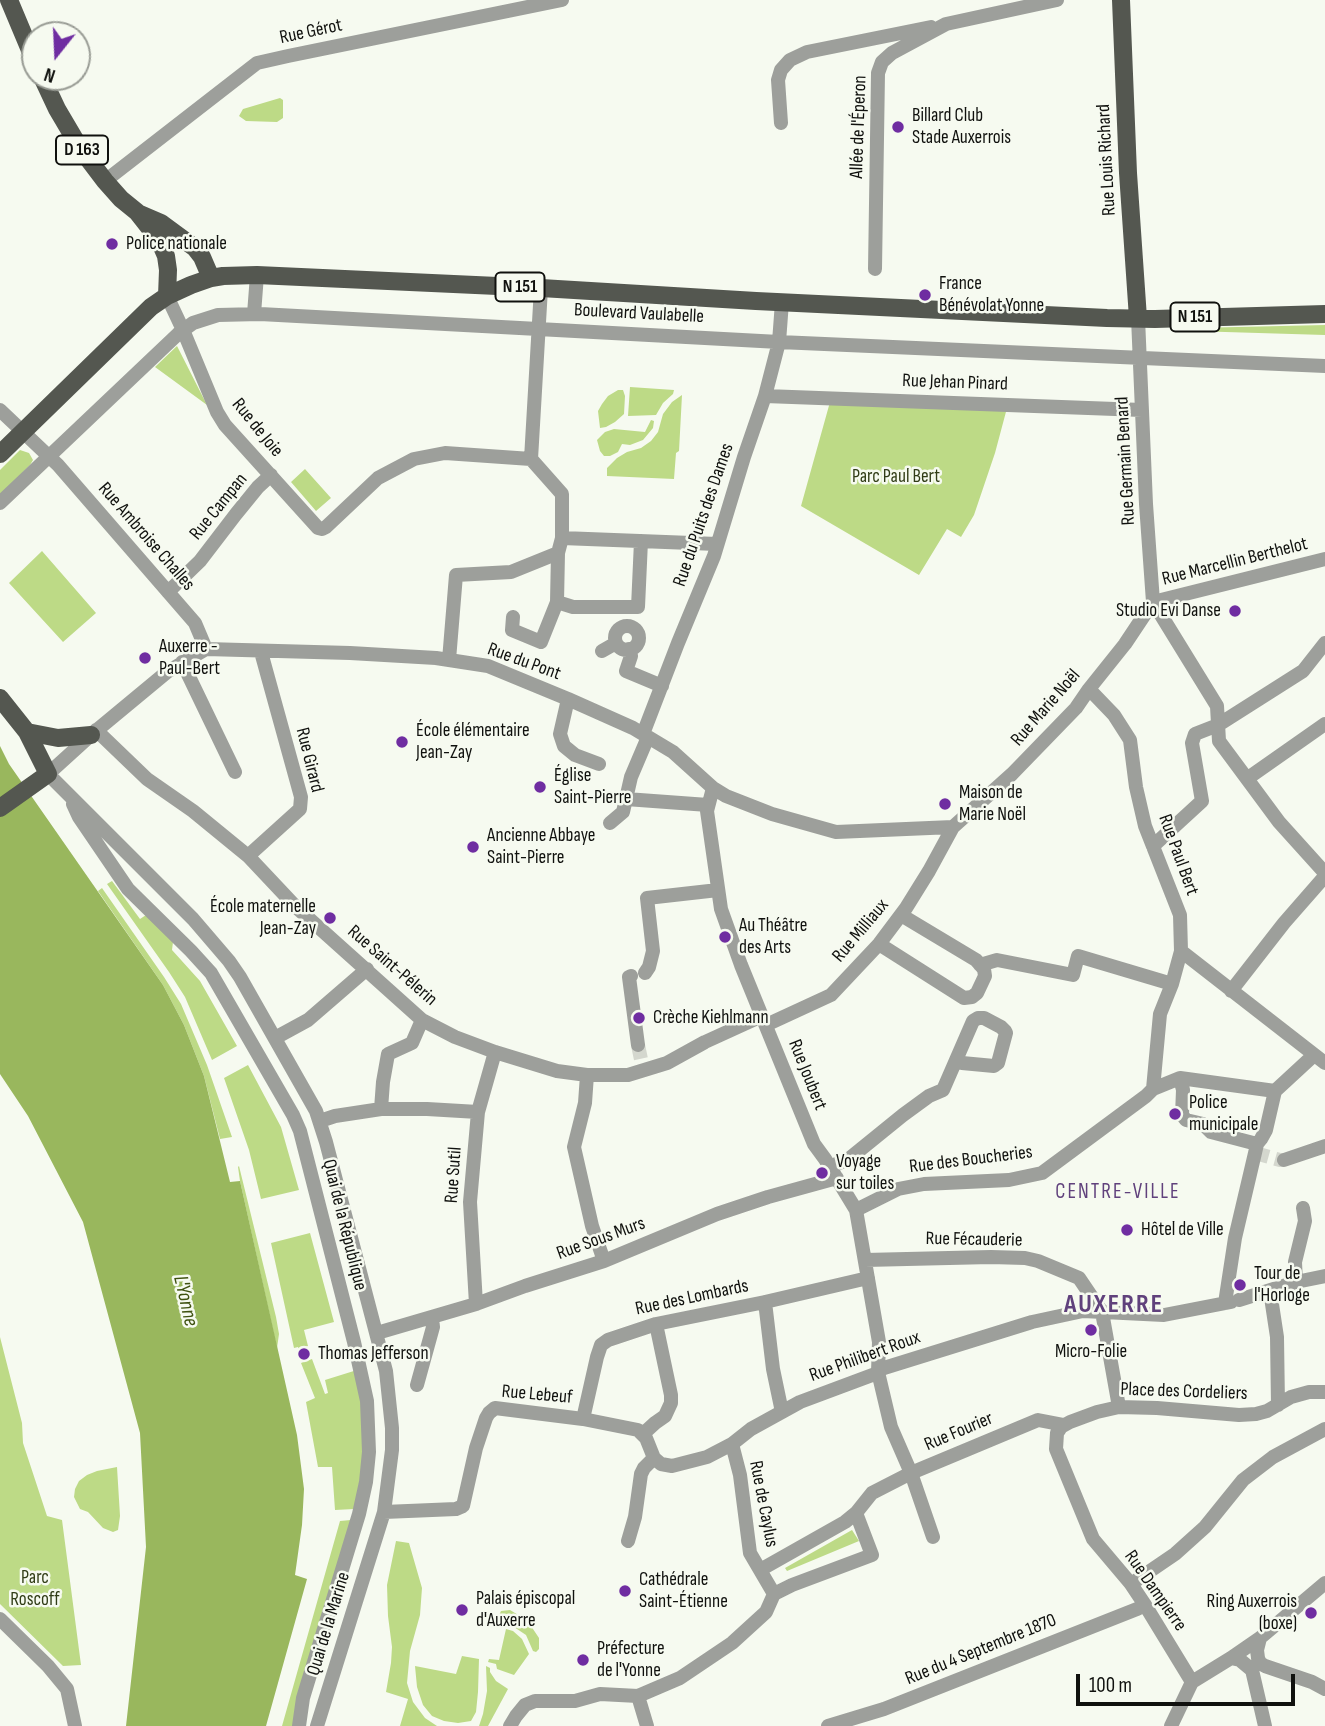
<!DOCTYPE html>
<html>
<head>
<meta charset="utf-8">
<style>
  body { margin:0 }
  #map { position:relative; width:1325px; height:1726px; overflow:hidden; background:#f6faf0; font-family:"Sofia Sans Condensed",sans-serif }
  canvas { display:block }
  .north { position:absolute; left:21px; top:21px; width:70px; height:70px; box-sizing:border-box; background:#f6faf0; border:2px solid #9a9d96; border-radius:50%; rotate:198deg; font-size:19px; font-weight:700; line-height:28px; text-align:center; color:#10110e }
  .north::after { content:''; display:block; margin:auto; width:24px; height:32px; background:#6f2da1; clip-path:polygon(50% 0,100% 100%,50% 72%,0 100%) }
  .scale { position:absolute; left:1076px; top:1674px; width:219px; height:32px; box-sizing:border-box; border:4px solid #10110e; border-top:0; padding-left:9px; font-size:21px; line-height:24px; white-space:nowrap; color:#10110e; -webkit-text-stroke:5px #f6faf0; paint-order:stroke }
</style>
</head>
<body>
<div id="map">
<canvas width="1325" height="1726"></canvas>
<div class="north">N</div>
<div class="scale">100 m</div>
</div>
<script>
const ctx = document.querySelector('canvas').getContext('2d');
ctx.lineJoin = 'round';
function paint(path, color) { ctx.fillStyle = color; ctx.fill(path, 'evenodd'); }
const toPath = rows => new Path2D(rows.map(r => 'M' + r).join(''));
function strokePath(path, color, width, dash) { ctx.strokeStyle = color; ctx.lineWidth = width; ctx.lineCap = dash ? 'butt' : 'round'; ctx.setLineDash(dash || []); ctx.stroke(path); }
function write(font, color, halo, rows, align = 'center') {
  ctx.font = font + ' "Sofia Sans Condensed",sans-serif'; ctx.lineWidth = 5; ctx.setLineDash([]); ctx.textBaseline = 'middle'; ctx.strokeStyle = halo; ctx.fillStyle = color; for (const [text, x, y, turn = 0] of rows) {
    ctx.save(); ctx.translate(x, y); ctx.rotate((+turn || 0) * Math.PI / 180); ctx.textAlign = isNaN(turn) ? turn : align; if (halo) ctx.strokeText(text, 0, 0); ctx.fillText(text, 0, 0); ctx.restore();
  }
}
paint(toPath([
  [280,98,283,100,283,118,277,122,246,121,239,116,243,109],
  [1325,325,1325,335,1192,331,1194,328],
  [177,346,207,405,155,367],
  [630,387,674,390,673,394,663,403,656,415,628,416],
  [618,390,623,390,625,396,624,414,615,422,606,427,600,428,598,411,602,404,608,396],
  [682,395,679,451,676,453,674,479,607,476,607,468,617,458,627,452,641,448,651,441,658,432,663,414,672,402],
  [830,402,1007,408,995,453,974,515,961,537,947,529,919,575,801,506],
  [651,420,654,421,653,428,643,440,630,445,622,444,618,452,610,456,604,456,600,451,597,440,605,432,614,429,645,432],
  [20,450,29,453,33,460,30,465,0,495,0,470],
  [305,469,331,498,316,511,291,482],
  [42,551,96,613,63,642,9,583],
  [112,881,140,919,146,915,173,942,172,950,200,981,237,1046,212,1060,185,997,169,972,107,884],
  [102,888,164,977,181,1004,207,1065,232,1137,220,1139,204,1076,184,1025,163,985,98,891],
  [248,1065,281,1127,299,1190,261,1199,249,1150,224,1078],
  [239,1166,276,1317,279,1334,277,1348,240,1181,238,1167],
  [310,1233,334,1322,304,1330,308,1346,299,1350,298,1347,294,1348,271,1243],
  [0,1337,22,1423,23,1443,47,1516,62,1520,81,1665,63,1666,0,1604],
  [312,1359,325,1394,328,1393,325,1380,357,1370,363,1400,363,1464,354,1509,335,1510,332,1467,318,1467,306,1402,315,1398,301,1363],
  [117,1467,120,1516,118,1530,113,1532,103,1528,88,1512,80,1509,74,1497,75,1489,79,1481,87,1475,97,1471],
  [351,1520,295,1726,282,1726,340,1521],
  [852,1530,859,1541,787,1571,785,1568],
  [396,1541,409,1543,422,1588,420,1615,410,1651,407,1683,413,1702,425,1718,437,1726,400,1726,408,1699,386,1692,391,1663,392,1647,388,1616,387,1585],
  [510,1610,520,1616,531,1626,539,1638,539,1649,536,1652,533,1651,526,1635,514,1627,497,1620,501,1611],
  [506,1629,513,1631,522,1639,529,1654,514,1675,497,1669,496,1664,488,1662,489,1659,499,1660],
  [462,1656,479,1659,478,1692,476,1712,471,1721,458,1723,444,1721,432,1716,423,1705,417,1687,415,1666,456,1674],
  [486,1666,490,1668,490,1672,496,1681,508,1689,488,1726,479,1726,483,1714,487,1691]
]), '#bdda86');
paint(toPath([
  [0,746,9,764,163,985,184,1025,204,1076,230,1182,240,1181,297,1435,304,1489,302,1525,295,1575,307,1579,266,1726,126,1726,146,1547,140,1433,83,1222,28,1116,0,1074]
]), '#99b75d');
strokePath(toPath([
  [638,1045,642,1064],
  [1255,1153,1280,1160,1284,1160]
]), '#d4d7ce', 14, [14, 7]);
strokePath(toPath([
  [781,123,778,80,781,70,790,60,807,52,931,27],
  [105,181,257,63,288,56,562,0],
  [875,269,878,73,882,62,892,53,946,24,1057,0],
  [167,296,183,330,217,412,225,425,318,528,322,529,326,527,378,478,414,459,445,453,531,459],
  [254,314,257,275],
  [1138,318,1146,504,1153,602],
  [765,396,1142,410],
  [0,410,58,465,195,623,206,649],
  [531,459,541,288],
  [0,503,178,334,193,323,218,315,260,314,779,342,1325,366],
  [562,538,717,544],
  [168,592,200,561,236,514,258,487,271,475],
  [557,602,573,607,638,607,641,541],
  [1153,602,1217,706,1219,741,1279,822,1325,873],
  [1153,602,1325,559],
  [513,617,512,630,541,642,557,602,558,553],
  '615 638a12 12 0 1 1 24 0a12 12 0 1 1-24 0Z',
  [629,649,631,656,626,671,662,686],
  [602,651,616,643],
  [449,660,456,575,511,572,558,553,562,538,562,494,531,459],
  [182,662,235,772],
  [1089,689,1114,715,1130,740,1136,787,1145,826,1180,915,1181,951,1325,1063],
  [568,699,560,734,564,746,575,755,599,764],
  [96,730,147,779,193,811,248,856,296,907,422,1020,455,1037,495,1052,557,1071,587,1075,628,1075,667,1063,705,1042,762,1016],
  [643,734,678,643,714,556,744,457,765,396,779,342,782,302],
  [1248,778,1325,724],
  [713,788,707,811,721,909,741,965,814,1144,825,1159,856,1210,879,1342,878,1372,891,1427,911,1473,933,1537],
  [626,799,708,805],
  [73,804,79,817,128,889,191,951,211,973,293,1115,300,1131,354,1342,367,1401,369,1452,366,1482,359,1514,303,1698,299,1726],
  [610,823,623,812,631,777,648,737],
  [1153,846,1202,801,1192,743,1195,734,1218,725,1303,671,1325,643],
  [248,856,300,809,301,797,261,652],
  [879,944,964,998,972,997,977,993,985,976,984,969,976,960,901,915],
  [980,965,997,960,1073,975,1078,956,1172,984],
  [645,973,649,967,653,951,647,898,718,890],
  [631,976,629,977,638,1045],
  [1231,991,1284,923,1325,876],
  [766,1025,831,995,879,944,906,908,929,871,953,827,1012,774,1076,708,1089,689,1125,644,1153,602],
  [275,1038,308,1020,367,969],
  [587,1075,585,1103,574,1147,592,1226,604,1261],
  [1180,1078,1183,1090,1182,1115,1186,1120,1203,1124,1211,1132,1257,1144],
  [1153,1089,1160,1014,1172,984,1181,951],
  [381,1109,383,1082,388,1054,412,1043,422,1020],
  [320,1121,335,1116,381,1109,427,1109,478,1112],
  [1284,1160,1325,1146],
  [830,1167,850,1158,903,1115,929,1096,943,1090,973,1021,978,1018,984,1018,1001,1027,1005,1031,1006,1033,998,1063,994,1066,962,1063,957,1061],
  [856,1210,898,1189,924,1184,1009,1180,1042,1173,1146,1096,1153,1089,1180,1078,1275,1091],
  [865,1260,991,1257,1025,1258,1038,1261,1079,1278,1102,1312,1119,1407],
  [1296,1282,1295,1262,1305,1221,1303,1208],
  [1270,1291,1277,1337,1278,1405],
  [1239,1300,1296,1282,1325,1276],
  [765,1302,773,1369,782,1412],
  [1225,1303,1235,1238,1255,1153,1257,1144,1261,1139,1266,1130,1275,1091,1314,1055],
  [476,1304,470,1202,478,1112,495,1052],
  [377,1333,476,1304,525,1286,604,1261,717,1214,768,1197,837,1178],
  [417,1385,433,1327,432,1318],
  [583,1419,597,1357,601,1345,608,1340,656,1324,765,1302,868,1278],
  [643,1434,655,1423,665,1416,671,1403,671,1395,656,1324],
  [732,1444,740,1475,750,1553,774,1594],
  [384,1512,456,1509,463,1506,476,1448,486,1418,489,1413,495,1408,583,1419,638,1430,646,1438,654,1458,661,1464,672,1466,707,1457,732,1444,751,1429,800,1402,875,1374,884,1368,1032,1322,1083,1311,1164,1315,1231,1302],
  [628,1541,635,1517,641,1474,644,1468,654,1458],
  [760,1570,845,1522,856,1513,872,1493,911,1473,1038,1420,1064,1425],
  [1131,1584,1175,1554,1205,1527,1243,1480,1273,1457,1325,1429],
  [774,1594,792,1585,872,1555,856,1513],
  [0,1619,48,1666,67,1689,75,1726],
  [1260,1638,1257,1650,1258,1658,1260,1663,1265,1666,1312,1682,1325,1689],
  [1231,1658,1240,1660,1252,1670,1265,1726],
  [1192,1682,1145,1605,1131,1584,1093,1539,1056,1449,1057,1433,1061,1427,1070,1422,1097,1412,1119,1407,1157,1408,1239,1415,1256,1414,1267,1411,1291,1397,1309,1392,1325,1392],
  [638,1696,647,1726],
  [317,1726,384,1512,392,1450,392,1428,386,1371,326,1142,316,1111,240,977,229,961,193,919,48,774,91,735,167,672,206,649,350,653,436,658,488,666,568,699,633,728,673,752,713,788,726,796,772,814,836,832,953,827],
  [510,1726,516,1716,525,1705,535,1701,575,1701,600,1694,638,1696,680,1678,732,1643,766,1612,774,1594],
  [828,1726,884,1709,1137,1609,1145,1605],
  [1171,1726,1192,1682,1231,1658,1260,1638,1325,1583]
]), '#9d9f9b', 14);
strokePath(toPath([
  [9,0,35,62],
  [1121,0,1128,173,1138,318],
  [42,77,57,109,80,148,105,181,121,199,137,212,159,240,166,256,168,270,167,296],
  [140,214,161,223,195,248,202,257,211,278],
  [0,454,151,307,167,296,191,285,211,278,223,276,257,275,541,288,756,301,1107,318,1155,319,1325,314],
  [0,698,27,732,48,774,0,808],
  [27,732,58,738,91,735]
]), '#545750', 18);
for (const [x, y, r, color] of [
  [898,127,7,"#6f2da1"],
  [112,244,7,"#6f2da1"],
  [925,295,7,"#6f2da1"],
  [1235,611,7,"#6f2da1"],
  [145,658,7,"#6f2da1"],
  [402,742,7,"#6f2da1"],
  [540,787,7,"#6f2da1"],
  [945,804,7,"#6f2da1"],
  [473,847,7,"#6f2da1"],
  [330,918,7,"#6f2da1"],
  [725,937,7,"#6f2da1"],
  [639,1018,7,"#6f2da1"],
  [1175,1114,7,"#6f2da1"],
  [822,1173,7,"#6f2da1"],
  [1127,1230,7,"#6f2da1"],
  [1240,1285,7,"#6f2da1"],
  [1091,1330,7,"#6f2da1"],
  [304,1354,7,"#6f2da1"],
  [625,1591,7,"#6f2da1"],
  [462,1610,7,"#6f2da1"],
  [1311,1613,7,"#6f2da1"],
  [583,1660,7,"#6f2da1"]
]) { const dot = new Path2D(); dot.arc(x, y, r, 0, 2 * Math.PI); ctx.fillStyle = color; ctx.fill(dot); strokePath(dot, '#f6faf0', 2.5); }
for (const [x, y, w] of [
  [82,150,52],
  [520,287,49],
  [1195,317,49]
]) { const box = new Path2D(); box.roundRect(x - w / 2, y - 14.5, w, 29, 5); ctx.fillStyle = '#f6faf0'; ctx.fill(box); strokePath(box, '#10110e', 2); }
write('bold 18px', '#10110e', null, [
  ["D 163",82,150],
  ["N 151",520,287],
  ["N 151",1195,317]
]);
write('19px', '#10110e', '#f6faf0', [
  ["Rue Gérot",311,32,-12],
  ["Allée de l'Éperon",859,127,-88],
  ["Rue Louis Richard",1107,160,-93],
  ["Boulevard Vaulabelle",639,314,3],
  ["Rue Jehan Pinard",955,383,2],
  ["Rue de Joie",257,428,51],
  ["Rue Germain Benard",1126,461,-93],
  ["Rue Campan",219,507,-51],
  ["Rue du Puits des Dames",704,515,-71],
  ["Rue Ambroise Challes",146,537,49],
  ["Rue Marcellin Berthelot",1235,562,-14],
  ["Rue du Pont",524,662,20],
  ["Rue Marie Noël",1046,708,-49],
  ["Rue Girard",309,760,76],
  ["Rue Paul Bert",1178,855,70],
  ["Rue Milliaux",861,931,-50],
  ["Rue Saint-Pélerin",392,966,41],
  ["Rue Joubert",807,1075,68],
  ["Rue des Boucheries",971,1160,-7],
  ["Rue Sutil",454,1175,-86],
  ["Quai de la République",344,1225,76],
  ["Rue Sous Murs",601,1239,-20],
  ["Rue Fécauderie",974,1240,1],
  ["Rue des Lombards",692,1298,-12],
  ["Rue Philibert Roux",865,1357,-20],
  ["Place des Cordeliers",1184,1392,2],
  ["Rue Lebeuf",537,1395,5],
  ["Rue Fourier",959,1432,-23],
  ["Rue de Caylus",763,1504,79],
  ["Rue Dampierre",1155,1591,55],
  ["Quai de la Marine",329,1624,-73],
  ["Rue du 4 Septembre 1870",981,1650,-22]
]);
write('19px', '#10110e', '#f6faf0', [
  ["Billard Club",912,116],
  ["Stade Auxerrois",912,138],
  ["Police nationale",126,244],
  ["France",939,284],
  ["Bénévolat Yonne",939,306],
  ["Studio Evi Danse",1221,611,"right"],
  ["Auxerre -",159,647],
  ["Paul-Bert",159,669],
  ["École élémentaire",416,731],
  ["Jean-Zay",416,753],
  ["Église",554,776],
  ["Saint-Pierre",554,798],
  ["Maison de",959,793],
  ["Marie Noël",959,815],
  ["Ancienne Abbaye",487,836],
  ["Saint-Pierre",487,858],
  ["École maternelle",316,907,"right"],
  ["Jean-Zay",316,929,"right"],
  ["Au Théâtre",739,926],
  ["des Arts",739,948],
  ["Crèche Kiehlmann",653,1018],
  ["Police",1189,1103],
  ["municipale",1189,1125],
  ["Voyage",836,1162],
  ["sur toiles",836,1184],
  ["Hôtel de Ville",1141,1230],
  ["Tour de",1254,1274],
  ["l'Horloge",1254,1296],
  ["Micro-Folie",1091,1352,"center"],
  ["Thomas Jefferson",318,1354],
  ["Cathédrale",639,1580],
  ["Saint-Étienne",639,1602],
  ["Palais épiscopal",476,1599],
  ["d'Auxerre",476,1621],
  ["Ring Auxerrois",1297,1602,"right"],
  ["(boxe)",1297,1624,"right"],
  ["Préfecture",597,1649],
  ["de l'Yonne",597,1671]
], 'left');
write('19px', '#313d17', '#f6faf0', [
  ["Parc Paul Bert",896,477],
  ["Parc",35,1578],
  ["Roscoff",35,1600]
]);
ctx.letterSpacing = '2px';
write('21px', '#60417c', '#f6faf0', [
  ["CENTRE-VILLE",1118,1193]
]);
ctx.letterSpacing = '0px';
write('italic 21px', '#3f5210', '#f6faf0', [
  ["L'Yonne",185,1301,77]
]);
ctx.letterSpacing = '2px';
write('bold 26px', '#60417c', '#f6faf0', [
  ["AUXERRE",1114,1305]
]);
ctx.letterSpacing = '0px';
</script>
</body>
</html>
